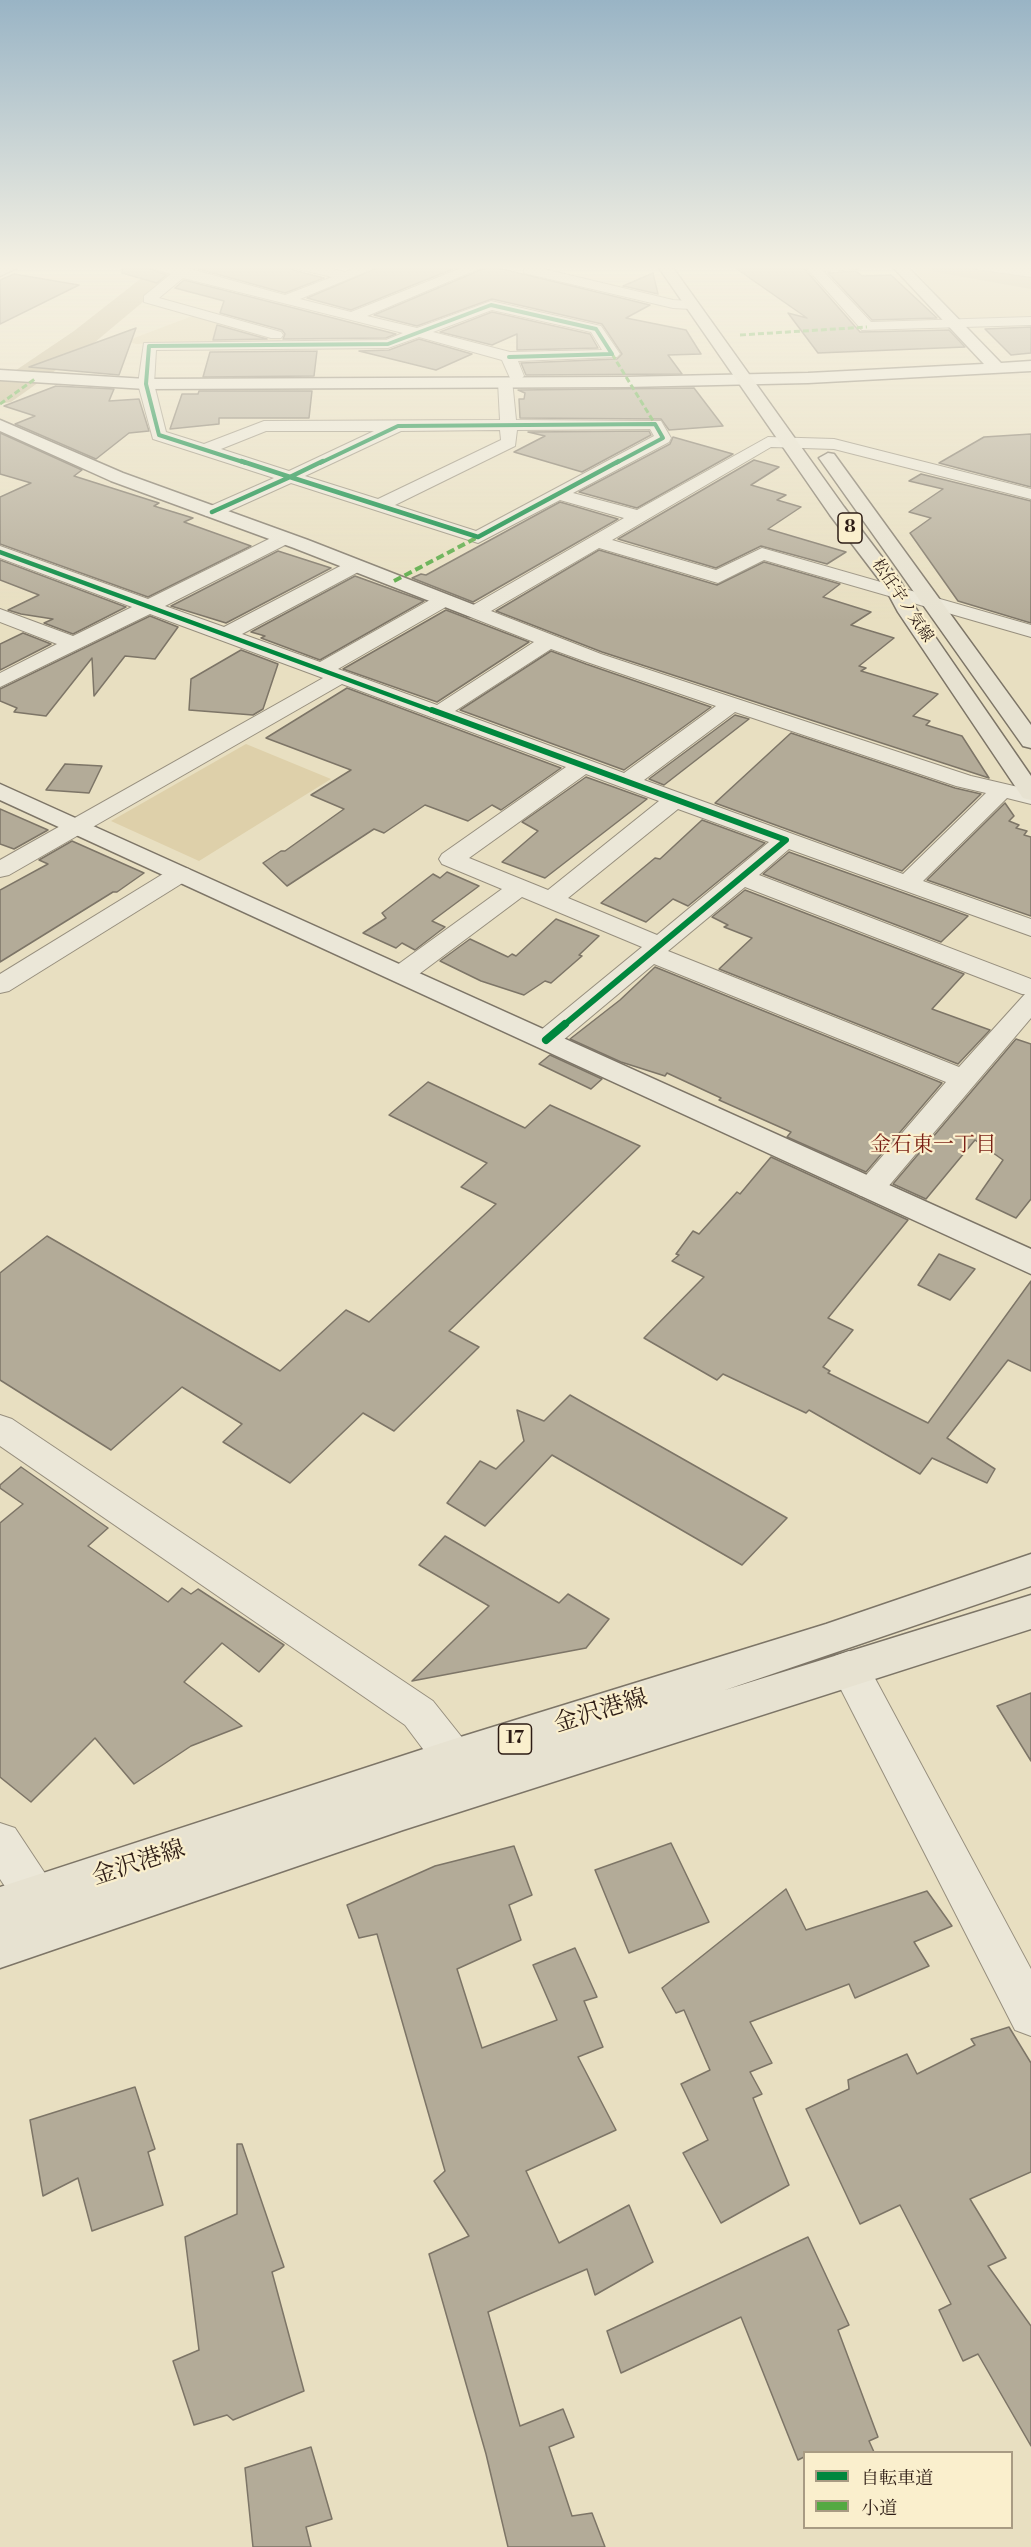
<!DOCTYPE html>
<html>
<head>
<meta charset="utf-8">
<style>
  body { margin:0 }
  #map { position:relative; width:1031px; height:2547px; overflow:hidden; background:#e8dfc1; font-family:"Libre Bodoni","Noto Serif JP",serif }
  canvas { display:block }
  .legend { position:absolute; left:803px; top:2451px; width:210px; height:78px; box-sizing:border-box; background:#faefcd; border:2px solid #a89b83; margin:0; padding:8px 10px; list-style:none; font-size:18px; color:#2d1c15 }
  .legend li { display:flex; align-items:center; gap:12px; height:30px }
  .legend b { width:30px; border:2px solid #a89b83 }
</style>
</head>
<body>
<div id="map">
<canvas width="1031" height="2547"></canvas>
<ul class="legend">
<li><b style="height:8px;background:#00873e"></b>自転車道</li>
<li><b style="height:8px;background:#54a942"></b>小道</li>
</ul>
</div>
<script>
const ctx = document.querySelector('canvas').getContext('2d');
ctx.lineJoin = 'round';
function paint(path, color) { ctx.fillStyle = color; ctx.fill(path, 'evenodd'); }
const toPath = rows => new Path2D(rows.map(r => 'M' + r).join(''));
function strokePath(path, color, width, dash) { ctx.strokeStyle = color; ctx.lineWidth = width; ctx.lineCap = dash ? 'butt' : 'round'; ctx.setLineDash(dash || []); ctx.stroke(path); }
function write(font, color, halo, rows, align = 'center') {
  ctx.font = font + ' "Libre Bodoni","Noto Serif JP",serif'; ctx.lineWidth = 4.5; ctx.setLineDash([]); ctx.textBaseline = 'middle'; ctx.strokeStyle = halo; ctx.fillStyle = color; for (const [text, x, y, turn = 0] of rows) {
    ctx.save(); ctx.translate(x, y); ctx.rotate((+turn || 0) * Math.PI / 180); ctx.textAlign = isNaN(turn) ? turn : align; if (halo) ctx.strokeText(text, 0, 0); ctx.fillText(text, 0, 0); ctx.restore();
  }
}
paint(toPath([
  [910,265,930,265,1031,283,1031,317,968,320,957,318],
  [195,315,281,339,277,343,136,344,126,341],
  [246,744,331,779,199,861,111,821]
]), '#ded0aa');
paint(toPath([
  [158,265,187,265,94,343,11,402,0,404,0,381,74,331,158,265],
  [928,265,985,265,1031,273,1031,289,941,273,932,271,928,265]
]), '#c2b491');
const building = toPath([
  [123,265,141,265,166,275,157,283,122,273,123,265],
  [184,265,290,265,293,270,324,278,285,293,184,265],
  [384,265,463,265,351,310,307,298,384,265],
  [731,265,801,265,860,332,949,330,965,347,818,353,788,313,807,318,731,265],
  [490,266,650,305,626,318,686,330,701,354,668,355,682,374,526,375,521,363,617,359,622,354,602,324,492,299,417,326,374,315,490,266],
  [856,271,862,276,891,275,937,318,872,320,828,273,856,271],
  [653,273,658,294,623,286,653,273],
  [14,274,79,285,0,324,0,280,14,274],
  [184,280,396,334,386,338,283,339,285,334,282,330,220,313,224,301,175,288,184,280],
  [492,312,590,334,598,348,517,350,517,334,492,345,440,332,492,312],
  [217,325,267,339,213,340,217,325],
  [1031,327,1031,353,1011,355,985,329,1031,327],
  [136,328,119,375,29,367,136,328],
  [419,339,472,354,436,370,359,351,389,350,419,339],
  [317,351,314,376,203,377,210,352,317,351],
  [56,386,114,389,109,401,139,399,149,431,129,433,96,459,15,424,35,416,4,406,56,386],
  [694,388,723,426,669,430,661,419,520,418,519,399,524,399,525,393,518,390,694,388],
  [199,391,312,391,309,418,219,418,219,424,170,429,182,394,198,394,199,391],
  [649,431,651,435,582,472,514,452,545,436,528,432,649,431],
  [0,433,82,470,74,476,159,503,154,506,193,518,184,522,251,546,148,597,0,544,0,497,31,483,0,474,0,433],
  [1031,434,1031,487,939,463,984,437,1031,434],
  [673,437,733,454,637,508,579,492,670,444,673,437],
  [754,460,779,467,751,485,786,495,777,500,801,507,768,529,846,552,827,564,761,546,716,568,618,539,754,460],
  [921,474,1031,501,1031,623,958,601,910,533,931,518,909,512,943,489,909,481,921,474],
  [560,502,618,519,473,602,412,578,421,574,426,575,560,502],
  [599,550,717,585,764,562,840,584,823,597,871,612,851,625,894,638,859,666,866,668,861,671,938,694,913,716,930,721,926,725,962,736,989,778,602,652,496,611,599,550],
  [278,551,331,568,226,623,171,606,278,551],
  [0,560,126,607,73,634,44,623,53,619,21,614,8,610,39,595,0,580,0,560],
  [355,576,424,601,320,660,261,638,265,636,251,632,355,576],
  [446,610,529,642,437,702,343,669,446,610],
  [150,616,178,627,155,659,125,656,94,696,92,658,46,716,14,712,17,708,0,701,0,689,150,616],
  [23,633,51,644,0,670,0,644,23,633],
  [241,650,278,664,263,709,253,715,189,710,191,679,241,650],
  [551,651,586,664,711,707,624,770,460,710,551,651],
  [347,688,561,768,501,810,492,805,468,821,425,805,384,833,374,829,287,886,263,863,281,851,285,851,344,809,311,795,351,770,266,738,347,688],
  [735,715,749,719,664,785,649,779,735,715],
  [791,733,955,788,981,794,902,871,715,803,791,733],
  [65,764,102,766,89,793,46,790,65,764],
  [586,777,647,799,545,878,502,862,538,831,522,822,586,777],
  [1005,803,1014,816,1009,821,1019,825,1016,828,1027,831,1024,835,1031,837,1031,916,927,880,1005,803],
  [0,809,48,830,14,849,0,844,0,809],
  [702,820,765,843,688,906,673,899,646,922,601,903,655,858,660,859,702,820],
  [72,841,144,873,117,892,113,892,0,962,0,890,48,864,39,860,72,841],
  [789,852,968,916,941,942,763,874,789,852],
  [447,872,479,886,432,921,445,927,415,950,402,943,396,948,363,933,386,918,382,913,433,874,440,878,447,872],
  [745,890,964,974,932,1009,990,1030,958,1064,719,969,752,938,724,927,728,925,712,917,745,890],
  [556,919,599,936,579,955,582,956,551,983,545,981,524,995,481,981,440,961,470,939,508,957,512,954,516,956,556,919],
  [655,967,942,1083,866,1172,787,1137,791,1132,719,1100,721,1098,667,1073,665,1076,621,1062,570,1039,620,1000,655,967],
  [1016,1039,1031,1044,1031,1199,1016,1218,976,1199,1003,1160,975,1140,926,1199,893,1184,1016,1039],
  [550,1055,602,1079,591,1089,539,1064,550,1055],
  [428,1082,525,1128,550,1105,640,1146,449,1331,479,1347,394,1431,363,1413,290,1483,223,1442,242,1424,182,1387,111,1450,0,1380,0,1273,47,1236,280,1371,346,1310,369,1322,496,1204,461,1187,487,1163,389,1115,428,1082],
  [771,1157,908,1220,828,1318,853,1330,823,1367,830,1371,828,1373,928,1423,1031,1281,1031,1371,1008,1360,947,1438,995,1469,987,1483,932,1458,920,1474,809,1410,806,1413,723,1374,717,1380,644,1338,704,1277,672,1261,679,1255,676,1254,693,1231,699,1234,737,1192,740,1194,771,1157],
  [939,1254,975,1269,950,1300,918,1285,939,1254],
  [570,1395,787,1518,742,1565,552,1455,485,1526,447,1503,480,1461,496,1469,524,1441,517,1410,544,1421,570,1395],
  [21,1467,108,1528,88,1546,168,1602,182,1588,191,1594,198,1589,284,1645,259,1672,222,1643,184,1682,242,1726,191,1746,134,1784,95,1738,31,1802,0,1777,0,1523,23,1504,0,1488,0,1485,21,1467],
  [445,1536,559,1603,568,1594,609,1619,586,1648,412,1681,489,1606,419,1565,445,1536],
  [1031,1693,1031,1761,997,1706,1031,1693],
  [671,1843,709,1922,629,1953,595,1870,671,1843],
  [514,1846,532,1895,509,1905,521,1940,457,1969,482,2048,557,2020,533,1965,575,1948,597,1997,584,2001,603,2047,578,2057,616,2130,526,2171,559,2243,629,2205,653,2262,595,2295,587,2269,488,2312,520,2426,563,2409,574,2437,549,2447,572,2516,592,2513,605,2547,508,2547,486,2454,429,2254,469,2236,434,2181,445,2171,377,1934,359,1938,347,1905,435,1866,514,1846],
  [786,1889,806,1930,927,1891,952,1926,914,1942,929,1966,855,1998,849,1984,750,2022,772,2063,750,2072,762,2094,753,2098,789,2185,721,2223,683,2153,708,2140,681,2084,710,2070,684,2010,676,2013,662,1988,786,1889],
  [1009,2027,1031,2063,1031,2172,970,2199,1006,2258,988,2266,1031,2326,1031,2446,978,2354,963,2361,939,2310,951,2304,900,2205,860,2224,806,2109,849,2089,848,2080,907,2054,917,2074,975,2045,971,2039,1009,2027],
  [135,2087,155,2149,148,2152,163,2205,92,2231,78,2178,43,2196,30,2120,135,2087],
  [237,2144,242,2144,284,2267,272,2272,304,2391,233,2420,227,2415,194,2425,173,2361,199,2350,185,2237,237,2214,237,2144],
  [808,2237,849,2325,838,2330,878,2437,869,2441,874,2452,804,2452,804,2457,798,2460,741,2317,621,2373,607,2331,808,2237],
  [311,2447,332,2519,306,2527,311,2547,253,2547,245,2468,311,2447]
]);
paint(building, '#b3ab98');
strokePath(building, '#7d7567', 1.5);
const street = toPath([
  [143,265,183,267,285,295,332,277,294,268,292,265,316,265,345,272,363,265,382,265,300,299,351,312,469,265,488,265,367,316,417,328,491,301,601,326,620,354,617,357,518,361,524,376,521,379,512,380,516,420,661,421,671,438,669,442,573,493,637,510,768,437,834,439,1031,489,1031,499,834,449,771,447,612,540,716,570,762,548,1031,625,1031,637,764,560,718,583,599,548,491,611,601,654,971,776,1031,790,1031,804,1007,798,923,881,1031,919,1031,936,789,849,759,875,1031,979,1031,1018,881,1195,870,1198,859,1195,855,1188,946,1082,654,964,556,1046,546,1048,536,1046,532,1040,536,1034,642,947,522,897,411,980,402,982,393,980,389,974,393,968,502,889,442,864,439,859,442,854,566,767,342,684,9,875,0,877,0,860,323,678,150,614,0,687,0,673,57,644,0,622,0,609,73,636,132,607,0,558,0,546,148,599,279,534,291,534,294,538,291,542,165,606,224,627,348,562,362,562,364,566,362,570,242,634,320,662,437,596,451,596,454,600,451,604,338,669,437,705,534,642,468,616,465,612,468,608,624,518,560,500,478,543,291,483,218,516,206,516,203,512,206,508,274,478,153,439,138,384,144,343,386,340,403,333,183,278,159,298,281,332,283,335,281,338,271,338,144,302,144,296,171,274,143,265],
  [492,310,591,332,602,350,510,352,433,332,492,310],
  [419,337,502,360,510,378,500,379,498,382,500,420,264,421,204,444,166,432,154,384,156,350,388,348,419,337],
  [650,429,654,436,476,531,395,505,515,446,517,430,650,429],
  [500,430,501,440,378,499,305,476,401,431,500,430],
  [266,431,374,431,289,471,221,449,266,431],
  [551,649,587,662,716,706,624,773,455,711,551,649],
  [735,712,956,786,986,793,903,874,644,780,735,712],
  [586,774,659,801,548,890,469,858,586,774],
  [678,809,769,842,657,935,568,898,678,809],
  [745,887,1022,994,1025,994,959,1067,668,951,745,887],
  [530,265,550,265,544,269,673,300,691,301,698,305,691,309,673,308,524,273,524,267,530,265],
  [804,265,864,265,857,269,823,271,871,322,1031,317,1031,325,862,330,804,265],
  [969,265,1003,265,1031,269,1031,277,976,269,969,265],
  [180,867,189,869,192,874,189,879,9,991,0,993,0,974,171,869,180,867],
  [0,1415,12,1419,433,1701,468,1745,474,1758,479,1782,473,1795,459,1800,445,1795,435,1765,405,1725,0,1446,0,1415],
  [849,1651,863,1656,1031,1969,1031,2036,1015,2030,830,1668,835,1656,849,1651],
  [0,1823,15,1828,52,1884,58,1898,59,1917,53,1932,38,1938,23,1932,17,1917,16,1903,0,1879,0,1823]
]);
const secondary = toPath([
  [19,265,17,268,0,276,0,266,19,265],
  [891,265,906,265,1001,363,1031,361,1031,371,808,383,625,387,146,389,0,380,0,370,146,379,625,377,808,373,984,364,891,265],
  [0,420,123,473,308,540,482,608,485,612,482,616,468,616,294,548,111,481,0,431,0,420],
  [0,784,1031,1249,1031,1274,0,800,0,784]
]);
const primary = toPath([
  [657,265,671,265,844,507,900,581,918,612,1031,776,1031,800,1023,798,898,612,884,586,830,515,657,265],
  [828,453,834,454,1031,725,1031,748,1023,746,819,458,828,453],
  [1031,1554,1031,1586,725,1690,1031,1595,1031,1629,403,1830,0,1968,0,1887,454,1739,826,1624,1031,1554]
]);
strokePath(street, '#978f7e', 2);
strokePath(secondary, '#7d7567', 3);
strokePath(primary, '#7d7567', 3);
paint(street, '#ebe7d8');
paint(secondary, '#ebe7d8');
paint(primary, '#e7e2d1');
strokePath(toPath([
  [740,335,867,327],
  [612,354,655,424],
  [0,404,35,379]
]), '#54a942', 3, [6, 3]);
strokePath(toPath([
  [394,581,478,537]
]), '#54a942', 4, [8, 4]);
strokePath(toPath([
  [246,463,159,435,146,384,149,346,388,344,491,305,596,329,612,354,509,357],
  [320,463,398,426,655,424,663,438,616,463]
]), '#00873e', 4);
strokePath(toPath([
  [241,461,290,477],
  [290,477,478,537,619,461],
  [290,477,323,461],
  [212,512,290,477],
  [0,552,436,712]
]), '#00873e', 4.5);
strokePath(toPath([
  [432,710,786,840,564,1025]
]), '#00873e', 6);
strokePath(toPath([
  [546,1040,565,1024]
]), '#00873e', 8);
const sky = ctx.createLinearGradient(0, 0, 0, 621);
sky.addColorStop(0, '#99b4c5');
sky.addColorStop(0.43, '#f5f1e3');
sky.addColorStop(1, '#f5f1e300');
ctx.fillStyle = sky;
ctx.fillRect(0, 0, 1031, 621);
write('16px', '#2d1c15', '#faefcd', [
  ["松任宇ノ気線",902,601,56]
]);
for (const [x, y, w] of [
  [850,528,24],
  [515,1739,33]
]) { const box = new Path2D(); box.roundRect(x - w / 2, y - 15, w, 30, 4.5); ctx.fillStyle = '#faefcd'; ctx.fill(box); strokePath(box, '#2d1c15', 1.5); }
write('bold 18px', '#2d1c15', null, [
  ["8",850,528],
  ["17",515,1739]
]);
write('21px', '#7a1f14', '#faefcd', [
  ["金石東一丁目",933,1146]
]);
write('24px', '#2d1c15', '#faefcd', [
  ["金沢港線",601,1712,-17],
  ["金沢港線",139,1864,-18]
]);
</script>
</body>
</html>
